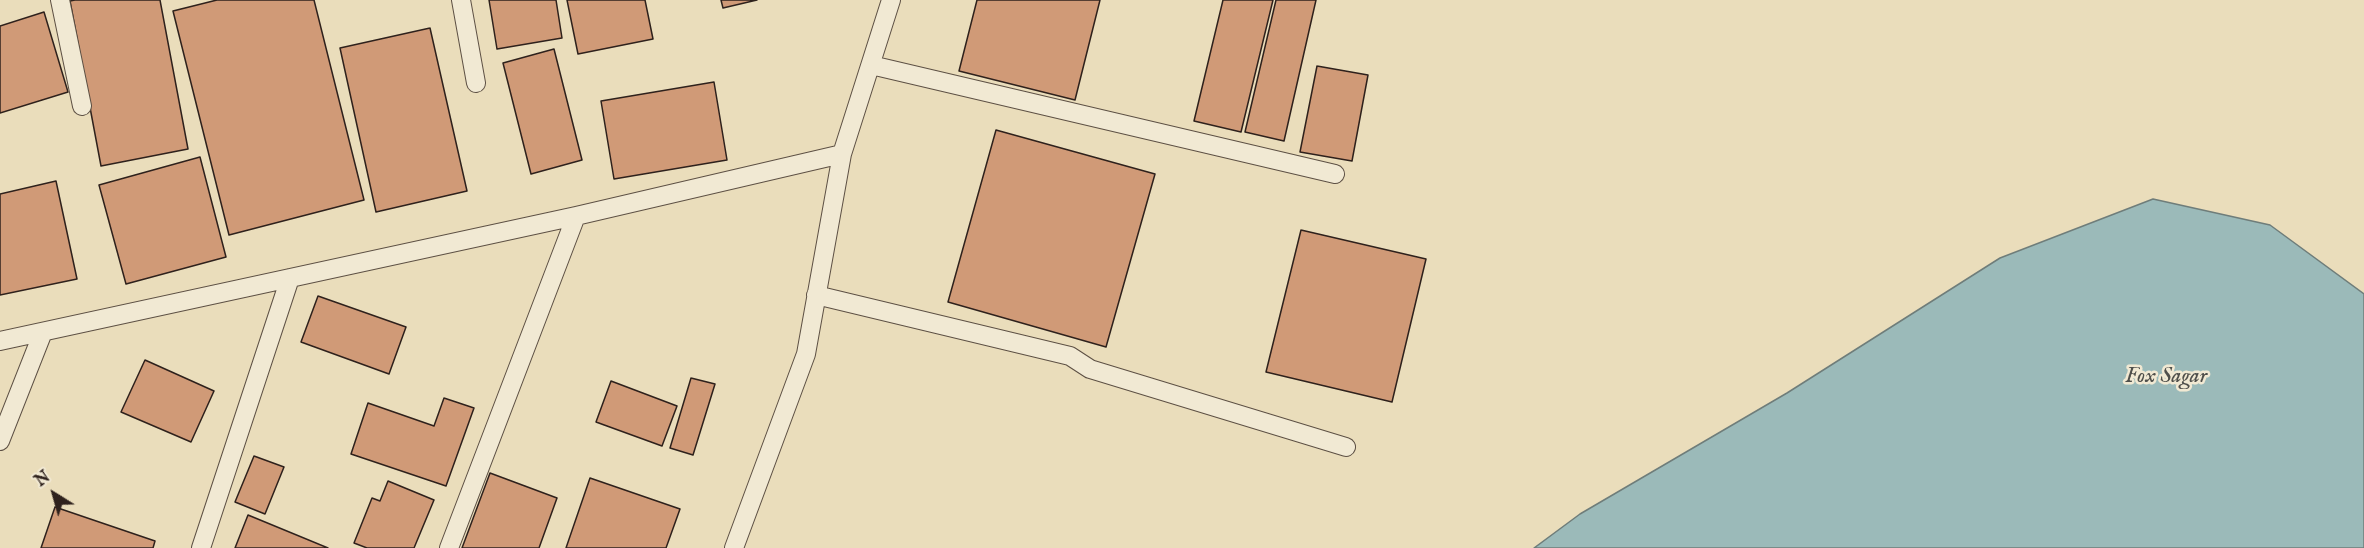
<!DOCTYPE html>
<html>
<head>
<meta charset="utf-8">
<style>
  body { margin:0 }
  #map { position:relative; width:2364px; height:548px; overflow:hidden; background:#eaddbb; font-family:"IM FELL English",serif }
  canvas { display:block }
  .north { position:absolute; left:24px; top:464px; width:60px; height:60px; -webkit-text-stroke:4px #f1e9d3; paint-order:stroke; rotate:323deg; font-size:16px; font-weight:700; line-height:24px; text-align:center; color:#2e211c }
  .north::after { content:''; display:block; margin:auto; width:21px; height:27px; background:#2e211c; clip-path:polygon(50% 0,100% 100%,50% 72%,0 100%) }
</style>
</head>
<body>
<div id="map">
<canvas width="2364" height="548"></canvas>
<div class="north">N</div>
</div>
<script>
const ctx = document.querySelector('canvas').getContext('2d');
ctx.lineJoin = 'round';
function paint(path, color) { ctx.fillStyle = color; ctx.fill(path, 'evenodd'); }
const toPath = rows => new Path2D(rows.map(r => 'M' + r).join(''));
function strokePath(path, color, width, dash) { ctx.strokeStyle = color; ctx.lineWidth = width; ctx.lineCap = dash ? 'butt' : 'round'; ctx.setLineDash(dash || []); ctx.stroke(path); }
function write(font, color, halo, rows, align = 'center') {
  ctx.font = font + ' "IM FELL English",serif'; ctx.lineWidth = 5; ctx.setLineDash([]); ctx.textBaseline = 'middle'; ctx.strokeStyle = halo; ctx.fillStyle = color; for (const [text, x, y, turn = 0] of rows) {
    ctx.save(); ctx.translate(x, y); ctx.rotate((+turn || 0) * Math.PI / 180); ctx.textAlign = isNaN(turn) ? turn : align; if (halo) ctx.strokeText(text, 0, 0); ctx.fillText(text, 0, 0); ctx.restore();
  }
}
const water = toPath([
  [2153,199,2270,225,2364,294,2364,548,1534,548,1580,514,1787,393,2000,258,2153,199]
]);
paint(water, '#9bbab9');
strokePath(water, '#6f7d7a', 1.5);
const building = toPath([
  [75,0,160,0,188,149,101,166,70,1,75,0],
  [217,0,314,0,364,200,229,235,173,11,217,0],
  [489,0,556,0,562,38,497,49,489,0],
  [567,0,645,0,653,39,578,54,567,0],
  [721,0,757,0,723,8,721,0],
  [977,0,1100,0,1075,100,959,71,977,0],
  [1223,0,1273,0,1241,132,1194,121,1223,0],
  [1276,0,1316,0,1284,141,1245,132,1276,0],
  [44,12,68,92,0,113,0,26,44,12],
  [430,28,467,191,376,212,340,48,430,28],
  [554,49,582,160,531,174,503,63,554,49],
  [1317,66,1368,75,1352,161,1300,152,1317,66],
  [714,82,727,160,614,179,601,101,714,82],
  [996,130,1155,174,1106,347,948,302,996,130],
  [200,157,226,257,126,284,99,185,200,157],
  [56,181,77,279,0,295,0,194,56,181],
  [1301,230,1426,259,1392,402,1266,372,1301,230],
  [318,296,406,327,389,374,301,342,318,296],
  [145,360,214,391,191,442,121,412,145,360],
  [691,378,715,384,693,455,670,448,691,378],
  [611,381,677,406,662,446,596,422,611,381],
  [444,398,474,408,446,486,351,454,368,403,434,426,444,398],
  [254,456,284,467,265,514,235,502,254,456],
  [490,473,557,498,539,548,462,548,490,473],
  [590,478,680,509,666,548,566,548,590,478],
  [388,481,434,500,414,548,367,548,354,543,372,498,380,501,388,481],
  [55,507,155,541,153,548,41,548,55,507],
  [248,515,328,548,235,548,248,515]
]);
paint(building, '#d09a77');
strokePath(building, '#2e211c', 1.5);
const service = toPath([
  [60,0,82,106],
  [461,0,476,83],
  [871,65,1335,174],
  [816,295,1070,356,1090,369,1346,447],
  [0,341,576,216,842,154],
  [0,441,43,332],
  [201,548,290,278],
  [449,548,576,216],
  [734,548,806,354,842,154,891,0]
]);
strokePath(service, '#5d5044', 20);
strokePath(service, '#f1e9d3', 18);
write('italic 22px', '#4f4f4b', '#f1e9d3', [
  ["Fox Sagar",2166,377]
]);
</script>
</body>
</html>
